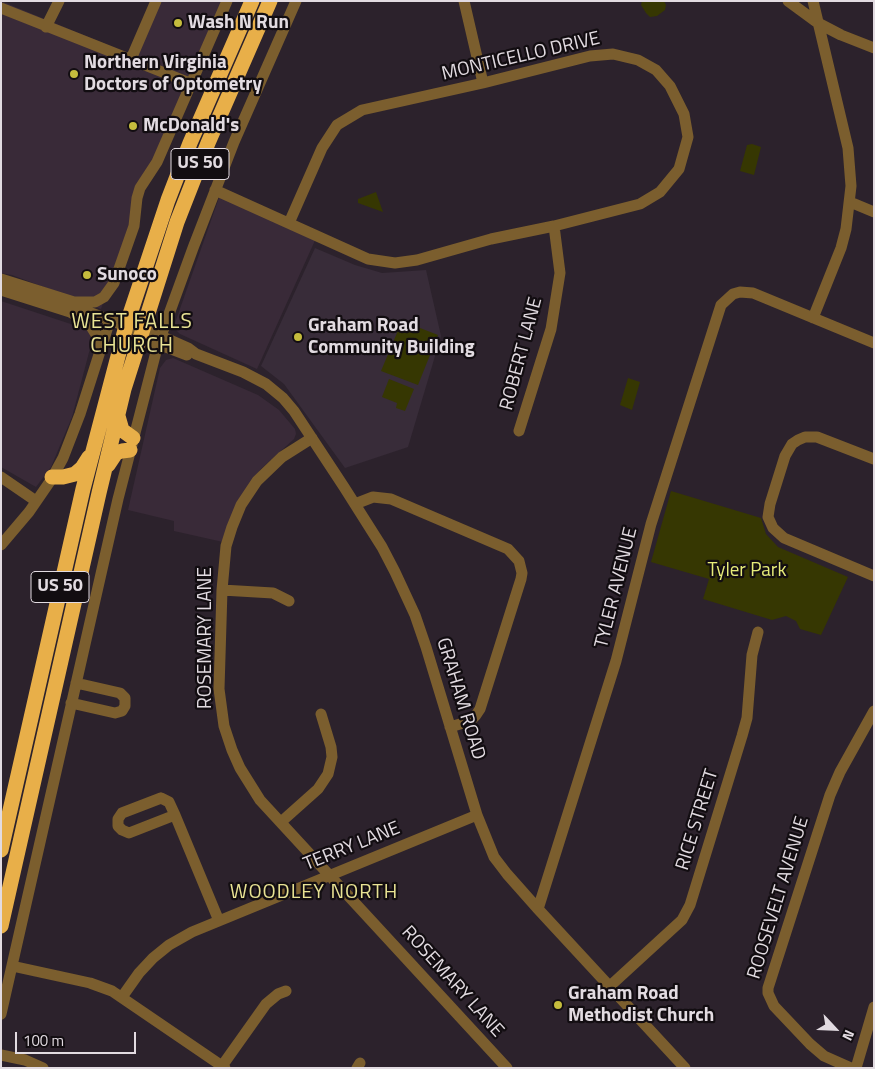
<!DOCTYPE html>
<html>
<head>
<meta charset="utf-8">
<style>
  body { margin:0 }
  #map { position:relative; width:875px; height:1069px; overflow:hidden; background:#2c222c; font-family:"Titillium Web",sans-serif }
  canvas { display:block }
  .frame { position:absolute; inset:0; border:2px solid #e2dbe1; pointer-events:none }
  .north { position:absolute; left:810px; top:1004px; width:50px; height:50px; -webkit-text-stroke:4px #120d11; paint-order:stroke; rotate:115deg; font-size:14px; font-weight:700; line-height:20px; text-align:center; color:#e2dbe1 }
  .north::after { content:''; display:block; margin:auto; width:18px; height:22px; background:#e2dbe1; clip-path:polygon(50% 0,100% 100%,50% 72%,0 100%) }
  .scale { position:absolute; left:15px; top:1032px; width:121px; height:22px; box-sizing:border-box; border:2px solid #e2dbe1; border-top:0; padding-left:6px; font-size:15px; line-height:18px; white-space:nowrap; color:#e2dbe1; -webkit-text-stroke:4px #120d11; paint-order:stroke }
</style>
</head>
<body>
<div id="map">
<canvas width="875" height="1069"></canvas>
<div class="frame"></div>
<div class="north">N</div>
<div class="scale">100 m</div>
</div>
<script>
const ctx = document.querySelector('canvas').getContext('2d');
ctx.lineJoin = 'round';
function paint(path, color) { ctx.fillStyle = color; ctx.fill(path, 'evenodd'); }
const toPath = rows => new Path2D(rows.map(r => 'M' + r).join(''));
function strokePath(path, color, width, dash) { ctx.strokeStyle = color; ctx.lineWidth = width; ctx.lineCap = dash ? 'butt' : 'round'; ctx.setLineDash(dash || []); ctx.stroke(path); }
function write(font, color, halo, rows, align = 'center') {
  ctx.font = font + ' "Titillium Web",sans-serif'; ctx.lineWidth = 4.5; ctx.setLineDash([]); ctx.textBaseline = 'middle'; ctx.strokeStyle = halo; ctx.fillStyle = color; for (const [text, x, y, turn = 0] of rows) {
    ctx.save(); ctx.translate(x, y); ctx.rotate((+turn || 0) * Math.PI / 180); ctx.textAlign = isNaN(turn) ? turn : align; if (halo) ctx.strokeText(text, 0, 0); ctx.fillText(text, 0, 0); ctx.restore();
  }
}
paint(toPath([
  [1,1,137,57,161,1,222,1,131,223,101,309,12,275,1,273],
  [221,192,317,236,257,369,180,334,176,330,175,323],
  [1,301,89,330,92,341,72,417,51,467,36,487,1,467],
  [173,358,258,395,279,410,295,429,296,434,294,439,261,469,236,505,223,542,174,531,174,521,128,510,160,368,166,360]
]), '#392a38');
paint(toPath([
  [315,248,355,265,382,273,426,270,441,336,408,447,345,468,284,384,261,366]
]), '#382c39');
paint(toPath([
  [642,1,664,1,666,5,665,10,657,16,650,17,646,13,641,5],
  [752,144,761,147,754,175,740,171,747,145],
  [376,192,383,212,358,203,358,199],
  [402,321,438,335,418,385,381,371],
  [628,378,640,382,632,410,620,405],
  [389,379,414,389,405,411,396,408,397,403,382,397],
  [671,491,761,518,766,534,778,547,848,577,821,635,800,629,796,621,786,616,772,620,703,599,709,579,651,562]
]), '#363702');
strokePath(toPath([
  [464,1,483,83],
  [788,1,818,23,841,35,874,48],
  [1,8,190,83],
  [46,27,59,1],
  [131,59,156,1],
  [215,190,368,259,395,263,417,260,491,239,554,226,640,204,660,192,679,169,688,137,684,114,670,86,656,70,638,60,613,54,590,56,483,83,362,110,337,125,322,148,289,223],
  [850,202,874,212],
  [1,279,74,302,83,310,142,332,154,333,161,336,188,348,196,354,243,372,266,384,283,398,294,411,344,487,382,547,395,572,415,615,426,647,477,815,494,857,507,874,538,909,685,1068],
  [1,290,70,312,89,323,97,336,100,349],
  [74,302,95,302,104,297,114,283,134,226,137,198,140,188,157,162,227,1],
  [813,318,841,248,846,229,851,186,848,148,813,1],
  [161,336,193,248,234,142,296,1],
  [153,342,187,355],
  [519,431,551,329,560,273,554,226],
  [312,438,282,457,257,481,241,505,232,527,226,546,222,590,219,689,224,726,232,750,240,768,260,800,507,1068],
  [874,459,817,437,805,437,798,440,792,444,785,456,770,504,768,517,773,528,784,538,874,576],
  [1,477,36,501],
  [355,504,373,497,391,499,508,549,519,561,522,573,521,579,480,709,476,715,470,721,450,727],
  [1,545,29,512,51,480,63,458,80,414,110,320],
  [222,590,273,593,289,601],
  [71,703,115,713,122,711,125,706,125,698,120,693,76,683],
  [161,798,169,802,175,815,129,833,122,830,118,826,118,819,122,813,161,798],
  [175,815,219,921],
  [281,822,318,789,328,774,332,757,331,747,321,714],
  [538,909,616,661,651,524,721,305,733,294,740,292,753,293,874,343],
  [12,966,90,983,112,991,225,1068],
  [610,986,682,920,690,905,742,736,747,718,752,655,758,632],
  [122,997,139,973,153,958,169,945,192,932,477,815],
  [1,1014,118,499,158,344],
  [1,1055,25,1060,43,1068],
  [222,1066,266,1004,278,994,286,991],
  [357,1068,360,1063],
  [851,1068,824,1056,810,1044,774,1006,768,993,768,988,830,795,840,772,874,711],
  [856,1068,874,1007]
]), '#7b5e2e', 11);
strokePath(toPath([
  [118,416,122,430,133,438],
  [108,465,116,453,122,451,130,450],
  [52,477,63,477,75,474,82,468,89,457],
  [1,850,83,489,126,326,168,200,190,143,252,1],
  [1,926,99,493,124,389,177,222,208,143,270,1]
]), '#e8af49', 15);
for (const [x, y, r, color] of [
  [178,23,5,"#c5bc3d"],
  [74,74,5,"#c5bc3d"],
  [133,126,5,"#c5bc3d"],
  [87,275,5,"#c5bc3d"],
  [298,337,5,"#c5bc3d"],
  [558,1005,5,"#c5bc3d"]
]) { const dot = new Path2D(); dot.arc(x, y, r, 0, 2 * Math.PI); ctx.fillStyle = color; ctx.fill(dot); strokePath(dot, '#120d11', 2); }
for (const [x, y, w] of [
  [200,164,58],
  [60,587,58]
]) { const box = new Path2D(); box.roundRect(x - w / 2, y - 15.5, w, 31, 4); ctx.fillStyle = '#120d11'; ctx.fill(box); strokePath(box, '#e2dbe1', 1); }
write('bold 18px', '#e2dbe1', null, [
  ["US 50",200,164],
  ["US 50",60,587]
]);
write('bold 19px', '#e2dbe1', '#120d11', [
  ["Wash N Run",188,23],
  ["Northern Virginia",84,63],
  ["Doctors of Optometry",84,85],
  ["McDonald's",143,126],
  ["Sunoco",97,275],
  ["Graham Road",308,326],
  ["Community Building",308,348],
  ["Graham Road",568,994],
  ["Methodist Church",568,1016]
], 'left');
write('19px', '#e2dbe1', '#120d11', [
  ["MONTICELLO DRIVE",521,57,-13],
  ["ROBERT LANE",522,354,-75],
  ["TYLER AVENUE",617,588,-76],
  ["ROSEMARY LANE",206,638,-90],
  ["GRAHAM ROAD",460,699,73],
  ["RICE STREET",698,820,-73],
  ["TERRY LANE",352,847,-22],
  ["ROOSEVELT AVENUE",779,898,-73],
  ["ROSEMARY LANE",452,982,48]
]);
write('19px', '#e6eb79', '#120d11', [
  ["Tyler Park",747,571]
]);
ctx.letterSpacing = '1px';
write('20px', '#e9e394', '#120d11', [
  ["WOODLEY NORTH",314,893]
]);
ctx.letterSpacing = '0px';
ctx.letterSpacing = '1px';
write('21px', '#e9e394', '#120d11', [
  ["WEST FALLS",132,323],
  ["CHURCH",132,347]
]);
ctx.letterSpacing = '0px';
</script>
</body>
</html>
